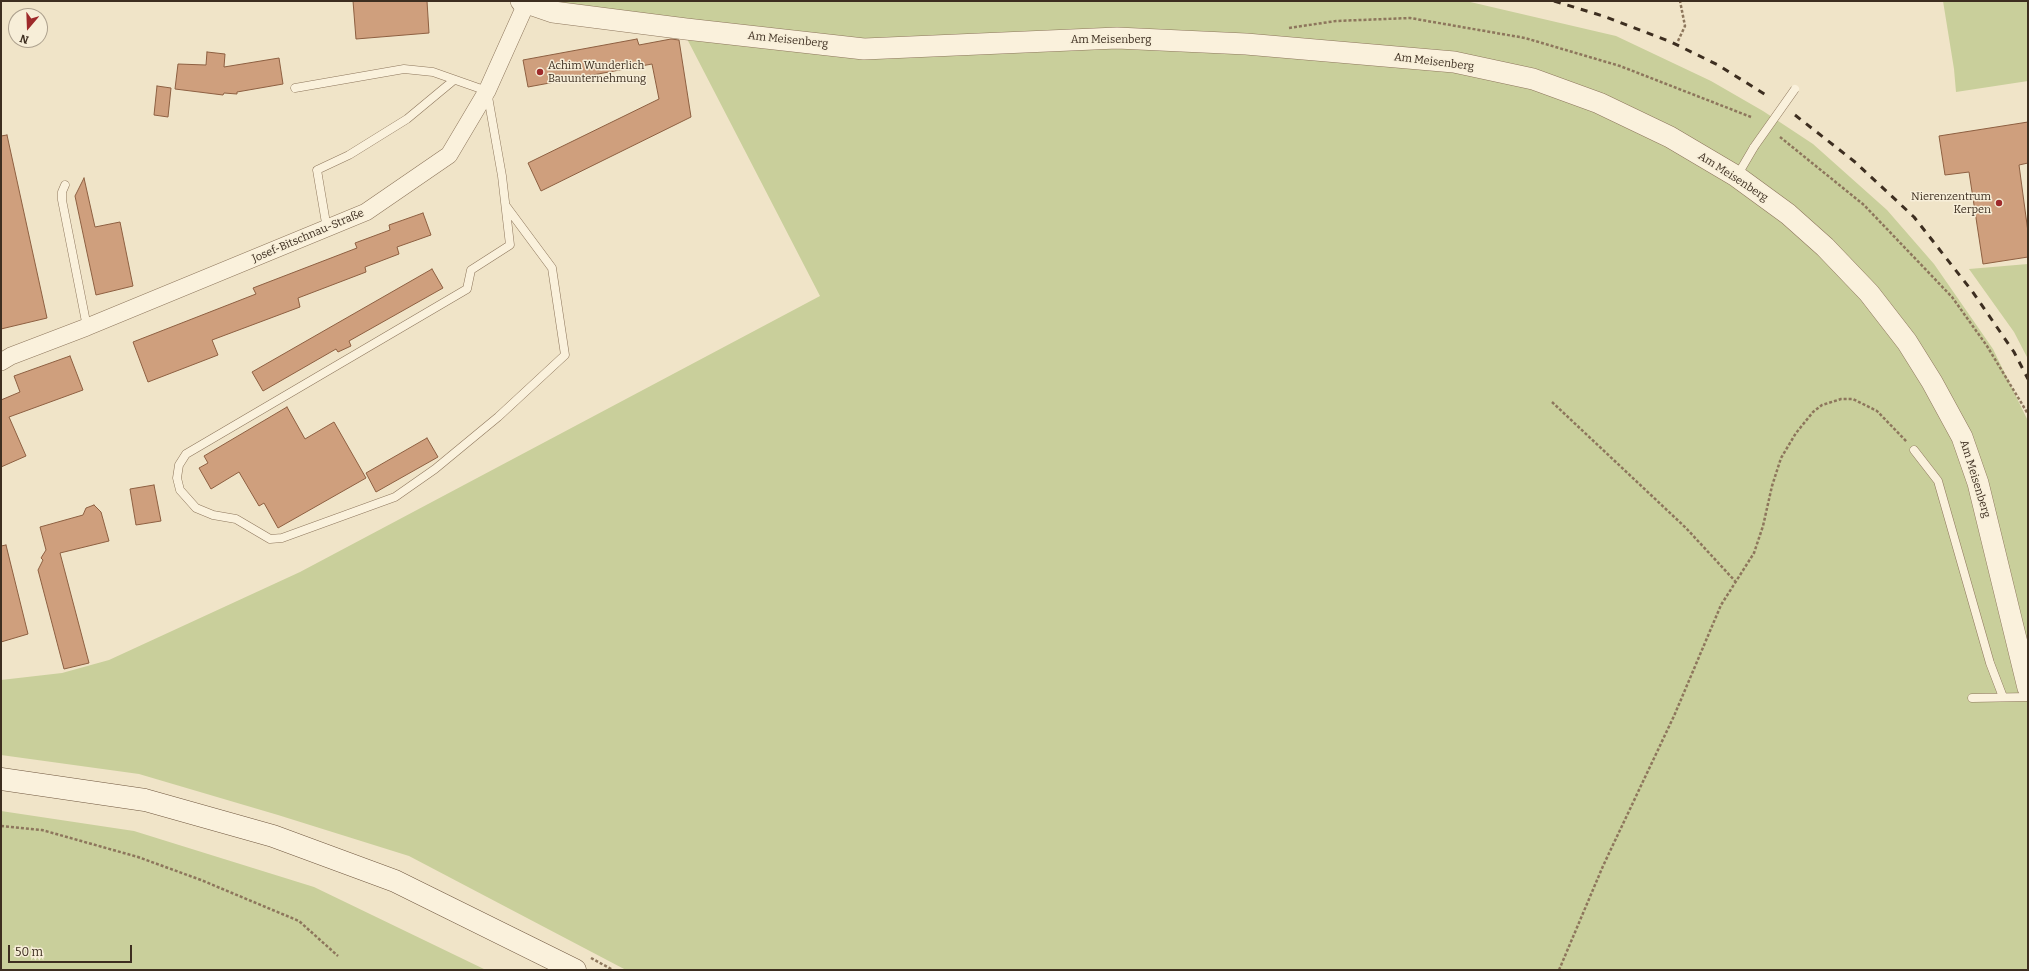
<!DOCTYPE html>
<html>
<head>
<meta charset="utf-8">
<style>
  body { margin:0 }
  #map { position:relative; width:2029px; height:971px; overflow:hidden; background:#f0e4c8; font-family:Bitter,serif }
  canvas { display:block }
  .frame { position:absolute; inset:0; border:2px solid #3d2e20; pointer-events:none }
  .north { position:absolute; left:8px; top:8px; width:40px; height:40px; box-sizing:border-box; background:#f7eed8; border:1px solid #ada18e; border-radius:50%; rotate:199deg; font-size:11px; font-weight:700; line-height:16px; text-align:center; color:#3d2e20 }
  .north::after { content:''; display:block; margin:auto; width:14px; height:18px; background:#9e2a2b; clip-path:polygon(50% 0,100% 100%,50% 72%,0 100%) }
  .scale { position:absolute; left:8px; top:945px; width:124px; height:18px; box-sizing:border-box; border:2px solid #3d2e20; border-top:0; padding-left:5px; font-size:12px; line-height:14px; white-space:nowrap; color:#3d2e20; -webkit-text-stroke:3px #f7eed8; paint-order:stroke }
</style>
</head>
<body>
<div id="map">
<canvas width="2029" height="971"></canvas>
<div class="frame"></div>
<div class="north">N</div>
<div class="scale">50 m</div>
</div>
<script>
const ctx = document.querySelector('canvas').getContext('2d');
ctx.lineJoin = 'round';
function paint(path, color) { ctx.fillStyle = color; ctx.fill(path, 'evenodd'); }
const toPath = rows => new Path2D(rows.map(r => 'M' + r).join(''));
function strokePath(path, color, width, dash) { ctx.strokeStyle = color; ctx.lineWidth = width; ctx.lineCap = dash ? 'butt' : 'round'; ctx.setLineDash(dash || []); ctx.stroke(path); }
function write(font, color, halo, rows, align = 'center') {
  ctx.font = font + ' Bitter,serif'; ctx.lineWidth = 3; ctx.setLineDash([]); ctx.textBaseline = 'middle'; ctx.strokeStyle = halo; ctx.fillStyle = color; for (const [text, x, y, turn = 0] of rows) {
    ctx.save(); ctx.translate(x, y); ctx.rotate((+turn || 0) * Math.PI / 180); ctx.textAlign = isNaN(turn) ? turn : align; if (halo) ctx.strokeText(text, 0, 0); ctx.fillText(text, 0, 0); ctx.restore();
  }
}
paint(toPath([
  [544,1,1466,1,1616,36,1711,81,1763,111,1813,144,1887,210,1934,264,1993,349,2028,421,2028,970,626,970,409,856,278,815,139,774,1,755,1,680,62,673,109,660,300,572,820,296,684,33],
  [1943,1,2028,1,2028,81,1956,92,1954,69],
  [2028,264,2028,359,2014,332,1969,269],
  [1,811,134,831,314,887,486,970,1,970]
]), '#c9cf9b');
const building = toPath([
  [353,1,427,1,429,33,356,39,353,1],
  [637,39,639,45,671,39,679,40,691,117,541,191,528,163,659,99,652,64,528,87,523,60,637,39],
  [207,52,225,54,224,67,279,58,283,84,237,92,237,94,224,93,223,95,175,89,178,64,206,65,207,52],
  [157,86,171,88,168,117,154,115,157,86],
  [2028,122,2028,163,2019,165,2028,232,2028,257,1983,264,1969,172,1945,175,1939,136,2028,122],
  [7,135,47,318,1,329,1,136,7,135],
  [84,178,95,227,120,222,133,286,96,295,75,196,84,178],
  [423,213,431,235,397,247,399,254,365,267,366,272,298,298,300,307,212,340,218,355,148,382,133,342,256,294,253,288,357,248,355,243,390,230,389,225,423,213],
  [432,269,443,288,349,341,351,346,338,352,336,349,263,391,252,372,432,269],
  [70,356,83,390,9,417,26,456,1,467,1,400,20,392,14,376,70,356],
  [287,407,305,439,334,422,366,478,278,528,264,503,259,506,239,472,211,489,199,468,208,463,204,456,287,407],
  [427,438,438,457,376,492,366,473,427,438],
  [154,485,161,521,136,525,130,489,154,485],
  [94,505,101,512,109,541,60,553,89,663,64,669,38,570,43,560,41,558,46,550,40,527,83,515,86,508,94,505],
  [6,545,28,634,1,642,1,546,6,545]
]);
paint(building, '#cf9f7d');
strokePath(building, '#8d5f41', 1);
const service = toPath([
  [295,88,404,69,433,72,487,91,502,176,510,245,471,270,467,289,186,454,179,465,177,478,180,490,196,508,213,515,236,519,270,539,282,538,395,497,435,469,498,417,565,355,552,268,506,206],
  [1737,176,1754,147],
  [65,185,62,192,62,200,87,327],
  [327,229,317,170,349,155,407,119,454,80],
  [1914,450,1938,481,1990,663,2003,697],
  [1972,698,2028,697]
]);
const minor = toPath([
  [1,362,11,356,87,327,366,212,449,155,487,91,526,4]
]);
const tertiary = toPath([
  [521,1,553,12,686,29,864,49,1117,38,1246,44,1454,62,1533,79,1599,103,1670,137,1736,176,1788,214,1825,247,1869,293,1907,342,1932,382,1962,437,1978,483,2028,688]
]);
const secondary = toPath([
  [1,779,145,800,273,836,395,881,575,970]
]);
strokePath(service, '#8d765c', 9);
strokePath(minor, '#8d765c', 18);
strokePath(tertiary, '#8d765c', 22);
strokePath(secondary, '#6f573f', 23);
strokePath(toPath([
  [1289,28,1336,21,1410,18,1525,38,1620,66,1751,117],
  [1678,41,1685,26,1680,1],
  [1780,137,1864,205,1952,297,1987,346,2028,414],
  [1552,402,1686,528,1735,581],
  [1,826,42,830,138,857,201,880,299,921,338,956],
  [591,958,613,970],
  [1559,970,1603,866,1674,716,1721,605,1754,553,1763,526,1772,486,1781,458,1796,433,1813,412,1822,405,1841,399,1853,399,1877,411,1907,442]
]), '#8d765c', 2.5, [3, 2]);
strokePath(service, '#faf1dc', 8);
strokePath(minor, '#faf1dc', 17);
strokePath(tertiary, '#faf1dc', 21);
strokePath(secondary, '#faf1dc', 22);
strokePath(toPath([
  [1554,1,1603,16,1671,42,1718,65,1766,95],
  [1795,115,1855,162,1914,217,1972,291,2014,352,2028,379]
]), '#3d2e20', 3, [7, 7]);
const serviceBridge = toPath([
  [1754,147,1795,89]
]);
strokePath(serviceBridge, '#8d765c', 9, []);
strokePath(serviceBridge, '#faf1dc', 8);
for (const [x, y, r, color] of [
  [540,72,4,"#9e2a2b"],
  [1999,203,4,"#9e2a2b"]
]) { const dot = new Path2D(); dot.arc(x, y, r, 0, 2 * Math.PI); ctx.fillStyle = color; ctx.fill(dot); strokePath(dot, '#f7eed8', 1.5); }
write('11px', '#3d2e20', '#f7eed8', [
  ["Am Meisenberg",788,40,6],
  ["Am Meisenberg",1111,40],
  ["Am Meisenberg",1434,62,7],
  ["Am Meisenberg",1733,177,33],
  ["Josef-Bitschnau-Straße",308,236,-23],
  ["Am Meisenberg",1975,479,73]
]);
write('11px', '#3d2e20', '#f7eed8', [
  ["Achim Wunderlich",548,66],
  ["Bauunternehmung",548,79],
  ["Nierenzentrum",1991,197,"right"],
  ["Kerpen",1991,210,"right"]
], 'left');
</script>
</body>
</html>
